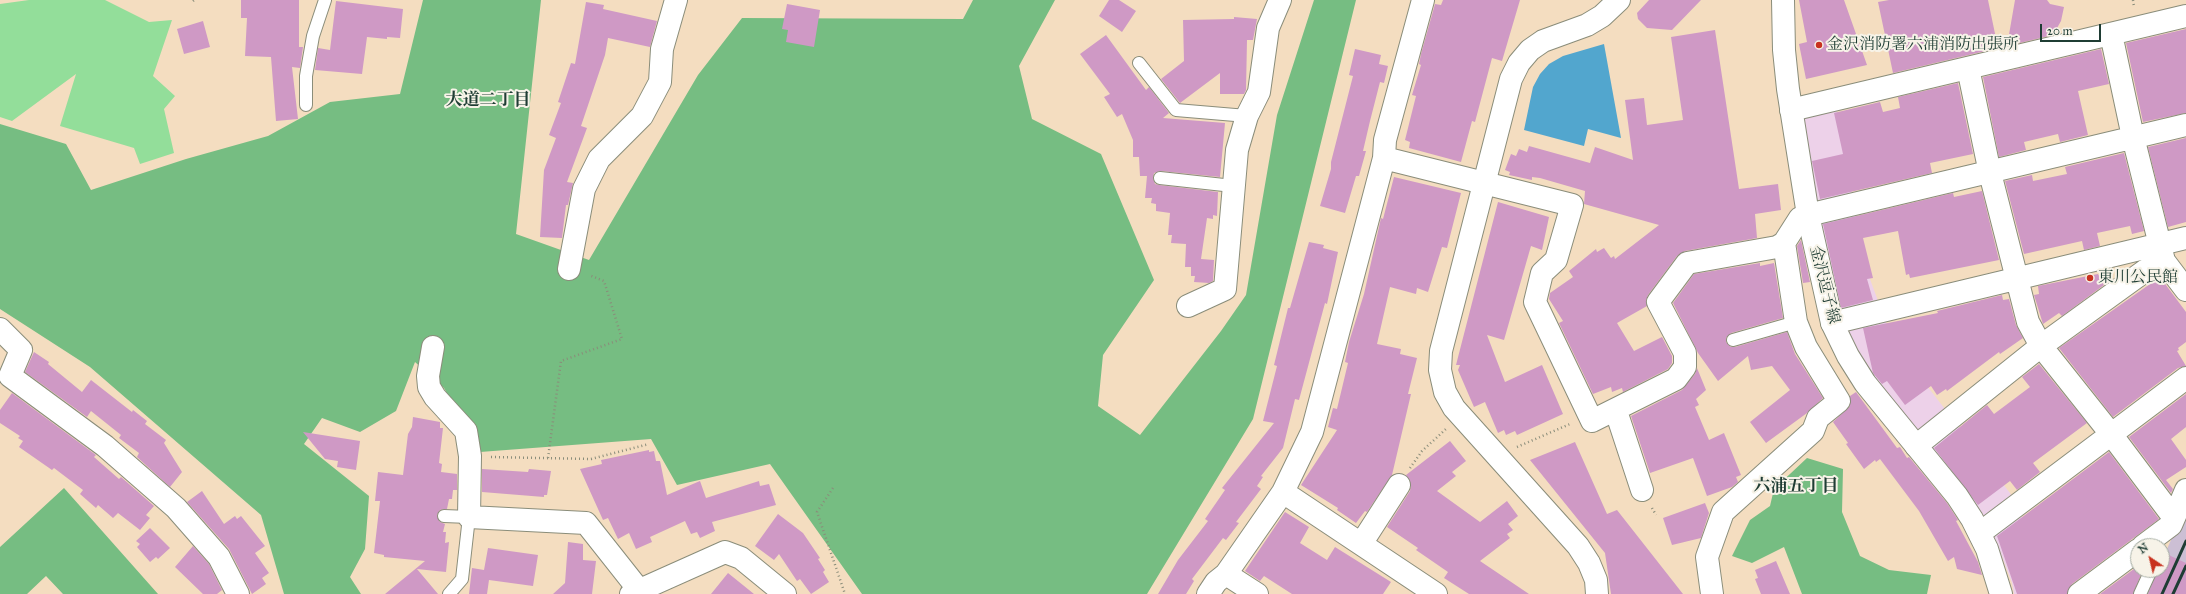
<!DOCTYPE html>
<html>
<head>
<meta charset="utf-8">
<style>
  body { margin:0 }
  #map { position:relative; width:2186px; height:594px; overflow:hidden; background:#f4ddc0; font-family:"IM FELL Great Primer",serif }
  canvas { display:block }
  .north { position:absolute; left:2130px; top:538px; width:40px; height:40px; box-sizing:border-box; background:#f7f3e8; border:1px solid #a1aaa0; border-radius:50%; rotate:325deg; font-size:11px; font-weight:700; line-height:16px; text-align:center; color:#1f3d34 }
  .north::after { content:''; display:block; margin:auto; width:14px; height:18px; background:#c8321e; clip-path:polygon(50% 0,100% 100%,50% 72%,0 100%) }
  .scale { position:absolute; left:2040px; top:24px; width:61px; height:18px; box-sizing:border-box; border:2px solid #1f3d34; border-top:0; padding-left:5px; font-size:12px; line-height:14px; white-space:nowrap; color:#1f3d34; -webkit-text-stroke:3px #f7f3e8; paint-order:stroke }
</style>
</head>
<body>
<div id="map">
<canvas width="2186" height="594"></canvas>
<div class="north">N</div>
<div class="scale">20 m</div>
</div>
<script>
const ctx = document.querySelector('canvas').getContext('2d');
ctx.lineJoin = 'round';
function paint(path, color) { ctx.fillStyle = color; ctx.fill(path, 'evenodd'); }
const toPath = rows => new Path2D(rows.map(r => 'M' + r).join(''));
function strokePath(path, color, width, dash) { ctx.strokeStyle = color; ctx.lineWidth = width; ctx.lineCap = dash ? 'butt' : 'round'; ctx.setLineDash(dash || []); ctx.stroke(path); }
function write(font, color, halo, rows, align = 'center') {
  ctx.font = font + ' "IM FELL Great Primer","Noto Serif JP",serif'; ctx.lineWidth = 4; ctx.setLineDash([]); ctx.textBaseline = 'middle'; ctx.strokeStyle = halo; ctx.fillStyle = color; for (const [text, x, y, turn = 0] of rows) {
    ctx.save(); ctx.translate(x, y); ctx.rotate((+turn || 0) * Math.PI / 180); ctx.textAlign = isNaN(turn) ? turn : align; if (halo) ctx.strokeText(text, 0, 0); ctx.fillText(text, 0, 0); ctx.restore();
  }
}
paint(toPath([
  [1836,107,1864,263,1887,325,1917,373,2010,493,2036,546,2046,594,2014,594,2012,583,1996,541,1982,513,1864,365,1847,333,1838,308,1819,222,1800,116]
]), '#edd1e9');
paint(toPath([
  [2186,507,2186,594,2147,594,2157,570,2162,570,2162,560]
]), '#ccbfd4');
paint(toPath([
  [29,0,105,0,149,22,172,20,153,76,175,96,164,109,174,153,140,164,134,148,60,126,76,74,12,121,0,117,0,4]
]), '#93de9a');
paint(toPath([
  [423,0,541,0,516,234,589,260,698,75,742,18,963,19,973,0,1055,0,1019,66,1032,119,1101,154,1154,280,1103,355,1098,406,1140,435,1221,331,1246,295,1277,115,1314,0,1356,0,1253,419,1147,594,862,594,770,464,677,485,651,439,480,452,444,388,415,362,396,411,360,432,322,418,304,444,369,496,365,549,350,577,361,594,284,594,261,515,90,367,0,309,0,124,66,144,91,190,186,159,268,136,330,102,400,94],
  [1807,458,1843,469,1842,512,1860,556,1889,570,1931,575,1927,594,1802,594,1784,547,1752,563,1732,556,1750,520,1770,506,1774,489],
  [64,488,158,594,63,594,46,576,27,594,0,594,0,547]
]), '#76bd82');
paint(toPath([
  [1604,44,1621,138,1588,129,1584,146,1524,130,1533,87,1540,74,1549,64,1563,56]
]), '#52a6ce');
paint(toPath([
  [241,0,299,0,299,47,303,47,300,68,292,67,298,119,276,121,271,57,245,56,247,18,241,18],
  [1109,0,1119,0,1136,11,1122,32,1099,16],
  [1443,0,1520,0,1502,61,1492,58,1475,122,1472,121,1461,162,1409,148,1410,142,1405,140,1416,96,1412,95,1421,65,1419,64,1421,54,1435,4,1441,5],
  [1649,0,1701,0,1672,30,1647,28,1638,19,1637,13],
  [1799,0,1844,0,1867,65,1806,79,1799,44,1807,42],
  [1889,0,1988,0,1998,48,1893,73,1878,2],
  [2015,0,2047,0,2050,4,2064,7,2061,21,2053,35,2007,46],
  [336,1,403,9,400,38,387,37,387,39,367,37,362,74,315,70,318,48,330,50],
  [586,2,604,5,603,9,657,21,650,47,608,38,605,55,581,126,587,128,567,182,573,183,568,205,566,205,562,238,540,237,544,170,556,138,549,135,561,103,558,102,571,63,575,64],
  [787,4,820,10,814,47,786,42,788,30,782,29],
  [1234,17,1257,19,1253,40,1247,40,1246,90,1244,94,1220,94,1220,73,1180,103,1161,79,1184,61,1183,20,1234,19],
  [203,21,210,47,184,54,177,29],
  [2186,29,2186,113,2143,122,2126,43],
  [1715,30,1739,189,1778,184,1781,210,1755,214,1757,238,1685,251,1677,256,1648,295,1646,301,1647,306,1617,323,1634,351,1662,337,1672,356,1672,363,1668,369,1623,392,1622,388,1612,392,1611,387,1593,394,1559,323,1563,321,1549,299,1550,293,1573,277,1569,271,1596,249,1597,252,1604,248,1611,258,1614,256,1615,259,1659,225,1584,204,1585,191,1540,178,1532,177,1532,180,1509,175,1510,172,1505,170,1511,154,1516,156,1519,149,1527,152,1529,146,1590,163,1595,147,1633,160,1625,100,1644,98,1647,125,1683,120,1671,37],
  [1106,35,1146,90,1149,87,1169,113,1163,118,1225,123,1220,177,1161,171,1154,173,1153,178,1155,184,1159,185,1218,192,1217,216,1213,215,1213,219,1207,218,1201,259,1214,260,1213,281,1209,283,1194,282,1195,276,1191,276,1191,267,1185,267,1186,244,1171,243,1172,235,1168,235,1170,213,1156,211,1156,204,1151,203,1152,198,1145,198,1147,176,1140,176,1139,157,1133,157,1133,140,1122,114,1117,117,1104,97,1110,94,1080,54],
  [1355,49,1381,55,1379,64,1388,66,1384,83,1380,82,1370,121,1363,151,1366,151,1359,176,1356,176,1345,213,1320,206,1331,169,1331,162,1353,76,1349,75],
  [2101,49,2109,84,2078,91,2088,135,2060,142,2058,134,2024,142,2026,150,1999,157,1983,77],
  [1958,83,1973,154,1930,163,1932,173,1820,199,1812,161,1843,154,1834,113,1880,102,1883,112,1900,108,1898,97],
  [2186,138,2186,222,2168,227,2148,147],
  [2124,153,2144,231,2132,234,2130,226,2097,233,2100,246,2084,250,2082,241,2024,254,2005,181,2032,175,2033,181,2067,174,2065,167],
  [1394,177,1461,193,1447,248,1442,247,1428,292,1417,288,1416,294,1390,287,1377,344,1401,349,1400,354,1417,358,1408,394,1411,394,1392,475,1367,512,1365,511,1356,523,1337,510,1338,508,1301,485,1337,430,1328,427,1333,408,1337,409,1348,363,1345,362,1349,342,1364,294,1381,218,1383,219],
  [1982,191,1999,260,1910,278,1909,274,1906,275,1898,231,1863,238,1873,278,1867,279,1873,300,1841,308,1823,224,1953,193,1954,197],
  [1498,202,1549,217,1542,250,1531,246,1504,340,1487,335,1505,382,1542,365,1563,414,1517,435,1515,431,1506,435,1504,430,1498,433,1485,402,1474,407,1458,370,1460,365,1456,365],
  [1801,240,1810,282,1803,283,1797,246],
  [1309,242,1324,245,1323,248,1338,252,1327,304,1325,303,1299,400,1295,399,1283,448,1261,476,1263,477,1257,486,1261,489,1236,522,1239,523,1226,540,1223,538,1192,579,1194,581,1186,594,1158,594,1178,560,1208,521,1205,519,1225,490,1222,488,1274,423,1263,421,1277,366,1274,365,1288,308,1290,308],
  [1760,263,1760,266,1774,263,1783,318,1731,333,1726,338,1726,342,1731,347,1735,347,1787,332,1795,354,1823,398,1807,413,1766,443,1750,422,1790,390,1772,366,1751,370,1748,356,1718,381,1698,353,1673,303,1694,274],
  [2098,274,2104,285,2062,316,2059,313,2043,324,2034,295,2039,294,2038,286],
  [2160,277,2186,312,2186,342,2178,348,2179,350,2177,351,2186,366,2178,368,2113,417,2059,348],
  [2002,295,2003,300,2009,299,2016,325,2023,338,2000,354,1999,352,1947,391,1946,389,1937,395,1931,386,1905,405,1887,381,1882,384,1873,373,1863,328,1938,313,1937,311],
  [34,352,49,362,48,364,82,392,91,380,132,412,133,410,147,421,145,424,166,440,164,443,182,472,170,487,137,457,139,453,119,438,121,435,91,411,87,417,25,372],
  [2039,364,2087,423,2033,463,2040,472,2017,490,2010,481,1978,505,1934,448,1987,405,1994,414,2030,387,2022,377],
  [1697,368,1706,390,1696,399,1699,405,1695,407,1709,440,1724,433,1741,475,1736,477,1738,482,1732,487,1707,496,1693,458,1650,473,1631,416,1682,390,1695,374],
  [1856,392,1897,448,1900,447,1907,458,1909,457,1947,503,1958,520,1956,521,1978,562,1982,575,1957,569,1954,557,1948,561,1919,511,1880,459,1876,462,1875,460,1864,469,1846,444,1848,443,1833,422,1850,406,1850,396],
  [12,393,96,455,94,457,119,479,121,477,154,506,146,515,150,518,140,530,118,513,113,518,98,505,96,508,80,494,83,490,54,468,52,470,19,447,23,441,18,438,20,436,0,423,0,410],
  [2186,394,2186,427,2171,439,2186,460,2186,467,2166,480,2173,489,2171,493,2129,437],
  [413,417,440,422,440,428,443,428,439,463,442,464,441,472,457,474,457,490,453,490,452,499,449,499,447,509,440,510,437,515,440,522,445,524,443,532,446,532,445,543,449,542,446,572,417,569,438,594,385,594,425,561,384,557,384,555,374,553,380,501,375,501,378,472,403,475,408,434,412,427],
  [303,432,360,441,356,470,337,467,338,461,325,459],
  [1450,441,1466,461,1452,472,1456,476,1437,491,1480,522,1507,501,1518,516,1508,524,1513,530,1507,534,1510,538,1480,561,1529,594,1469,594,1444,578,1448,572,1416,550,1418,548,1387,527,1410,491,1411,485,1406,475],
  [1575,442,1607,514,1617,510,1683,594,1611,594,1605,553,1530,460],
  [649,450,649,452,654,451,656,461,660,461,667,495,700,481,706,498,759,481,760,486,769,484,776,505,712,522,715,531,700,538,697,532,691,534,685,521,650,537,652,542,636,549,629,533,618,539,608,518,603,520,580,469,602,464,601,460],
  [2109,452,2159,519,2072,584,2067,594,2017,594,1997,536],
  [482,469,528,472,529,469,551,471,547,495,544,495,544,497,482,492],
  [202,491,224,524,235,516,237,519,241,516,265,546,255,553,269,573,262,578,266,584,252,594,229,549,187,502],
  [1705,503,1709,513,1701,538,1672,545,1663,518],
  [1285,512,1309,527,1300,543,1327,560,1335,547,1391,582,1383,594,1292,594,1264,576,1260,581,1245,571],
  [778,514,803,533,820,558,818,559,825,570,823,572,829,582,811,594,800,579,797,581,779,554,774,560,755,546],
  [150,528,170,548,158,559,156,557,150,562,137,547,140,544,136,541],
  [568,542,583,544,583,560,596,561,592,594,553,594,565,583],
  [193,546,209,564,222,590,217,594,203,594,175,567],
  [488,548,538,555,533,586,489,580,487,594,469,594,472,568,484,570],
  [2162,552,2186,563,2186,594,2148,594,2158,570,2162,570],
  [1776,561,1790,594,1761,594,1755,579,1758,578,1755,570],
  [2138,566,2138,570,2143,570,2133,594,2100,594],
  [728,573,754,594,711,594]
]), '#cf99c5');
const lane = toPath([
  [1139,63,1176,110,1247,116],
  [306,105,306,76,313,36,325,0],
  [1160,178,1233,186],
  [1733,340,1796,322],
  [444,516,469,517,462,579,449,594],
  [2140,594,2151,570]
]);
const street = toPath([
  [2111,34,2133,137,2164,261,2186,290],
  [1968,68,1990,173,2028,322,2041,346,2111,434,2174,518],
  [1791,110,2186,16],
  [1384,158,1385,140,1423,0],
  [569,269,584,189,599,159,642,116,660,82,662,49,676,0],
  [1188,306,1225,289,1237,150,1247,116,1259,92,1268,28,1280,0],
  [1832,323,2186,238],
  [0,329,21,350,10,376,105,446,176,508,219,557,238,594],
  [433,347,428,376,429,387,435,397,466,431,470,456,469,517,586,523,639,590],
  [1616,411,1642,490],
  [1916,446,2041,346,2146,270,2164,261],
  [1283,492,1436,594],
  [1980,533,2186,378],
  [1361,544,1399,485],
  [2143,546,2171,525,2186,490],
  [1226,574,1257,594],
  [631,594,725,552,741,558,785,594],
  [1208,594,1216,582,1226,574,1283,492,1312,432,1384,158,1572,205,1556,260,1542,273,1535,302,1592,421,1676,379,1685,367,1685,353,1658,302,1687,263,1777,247,1784,243,1800,218,1808,215,2186,125],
  [1712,594,1707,557,1723,512,1813,431,1818,418,1839,401,1806,347,1796,322,1784,243],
  [2079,594,2138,550]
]);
const secondary = toPath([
  [1783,0,1784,50,1788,89,1808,215,1832,323,1848,356,1865,383,1957,496,1972,519,1987,549,2001,594],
  [1597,594,1596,580,1589,563,1578,546,1454,408,1445,392,1440,370,1441,351,1511,79,1519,63,1530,50,1543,41,1587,25,1602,16,1619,0]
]);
strokePath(lane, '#8a8d7a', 14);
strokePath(street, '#8a8d7a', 24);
strokePath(secondary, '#8a8d7a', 24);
strokePath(toPath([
  [2133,0,2134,7],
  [193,1,194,0],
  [1517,447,1570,424],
  [491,457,591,459,649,444],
  [548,458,561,361,622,339,604,281,589,275],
  [1410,468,1422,451,1446,429],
  [833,488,817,512,845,594],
  [1652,508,1656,515]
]), '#8a8d7a', 2.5, [1, 3]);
strokePath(lane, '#fff', 12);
strokePath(street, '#fff', 22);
strokePath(secondary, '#fff', 22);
strokePath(toPath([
  [2162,594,2186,541],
  [2173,594,2186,566]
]), '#1f3d34', 3);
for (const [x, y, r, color] of [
  [1819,45,4,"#c8321e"],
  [2090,278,4,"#c8321e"]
]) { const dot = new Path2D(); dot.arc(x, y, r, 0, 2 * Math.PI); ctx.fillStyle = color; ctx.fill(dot); strokePath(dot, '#f7f3e8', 1.5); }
write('16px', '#1f3d34', '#f7f3e8', [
  ["金沢消防署六浦消防出張所",1827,45],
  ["東川公民館",2098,278]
], 'left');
write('16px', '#1f3d34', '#f7f3e8', [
  ["金沢逗子線",1824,285,76]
]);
write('bold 17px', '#1f3d34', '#f7f3e8', [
  ["大道二丁目",488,101],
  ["六浦五丁目",1796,487]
]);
</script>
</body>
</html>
